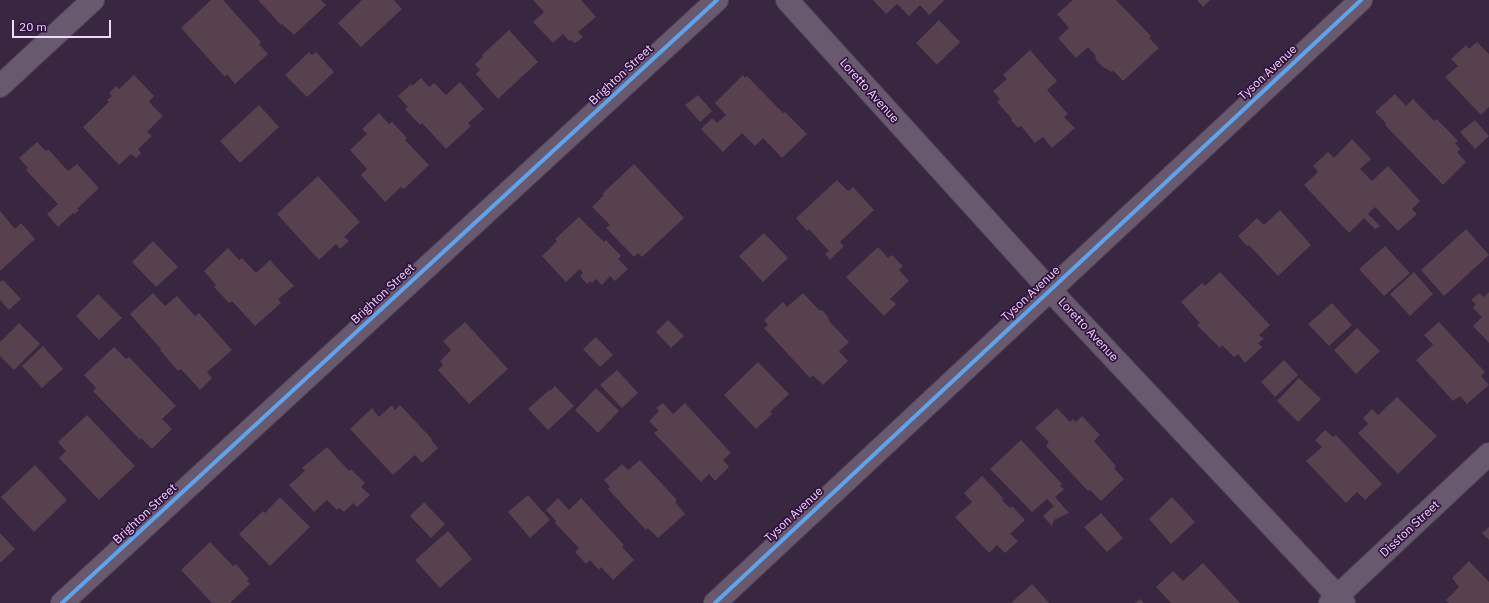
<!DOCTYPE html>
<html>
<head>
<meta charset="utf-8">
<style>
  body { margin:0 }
  #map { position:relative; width:1489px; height:603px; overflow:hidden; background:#392640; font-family:"IBM Plex Sans",sans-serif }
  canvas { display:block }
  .scale { position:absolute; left:12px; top:20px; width:99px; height:18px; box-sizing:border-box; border:2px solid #efdbf9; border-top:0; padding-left:5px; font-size:12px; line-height:14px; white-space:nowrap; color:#efdbf9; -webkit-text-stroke:3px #321040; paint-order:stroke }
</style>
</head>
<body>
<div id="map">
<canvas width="1489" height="603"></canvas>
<div class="scale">20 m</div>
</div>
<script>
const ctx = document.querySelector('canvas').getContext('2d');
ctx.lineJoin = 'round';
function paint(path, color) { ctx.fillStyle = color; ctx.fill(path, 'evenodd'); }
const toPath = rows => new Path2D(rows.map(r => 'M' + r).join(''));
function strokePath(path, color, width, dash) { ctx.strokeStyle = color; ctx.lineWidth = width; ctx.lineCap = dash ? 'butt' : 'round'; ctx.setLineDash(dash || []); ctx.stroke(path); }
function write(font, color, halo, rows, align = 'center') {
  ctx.font = font + ' "IBM Plex Sans",sans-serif'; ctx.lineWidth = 3.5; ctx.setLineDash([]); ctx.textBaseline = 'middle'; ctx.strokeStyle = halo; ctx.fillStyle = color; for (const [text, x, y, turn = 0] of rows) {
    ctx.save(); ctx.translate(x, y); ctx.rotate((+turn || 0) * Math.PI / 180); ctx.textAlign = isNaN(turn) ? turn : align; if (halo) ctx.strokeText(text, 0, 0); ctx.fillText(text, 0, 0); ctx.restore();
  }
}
paint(toPath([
  [211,0,223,0,261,42,259,44,268,54,235,84,227,74,225,77,181,28],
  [258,0,321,0,326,5,294,35,282,24,281,25],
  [362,0,394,0,402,9,361,47,338,23],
  [533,0,581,0,596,17,578,32,583,37,575,43,571,40,569,41,563,34,553,43,533,22,544,12],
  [873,0,943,0,944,1,929,15,920,5,909,16,897,4,886,14],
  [1073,0,1116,0,1151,36,1149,38,1159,48,1123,81,1113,70,1112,72,1103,67,1096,60,1095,55,1088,47,1076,58,1058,38,1069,28,1057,14],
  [1197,0,1210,0,1203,7],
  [939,20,960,42,937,65,916,43],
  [509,30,538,62,498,99,476,74,480,70,475,64,483,57,482,55],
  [1477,42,1489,54,1489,107,1481,115,1445,77,1458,66,1451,59,1466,45,1469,49],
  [1030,50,1057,81,1047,90,1068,114,1064,117,1075,128,1052,148,1043,137,1035,143,1021,126,1018,128,1011,120,1012,119,997,102,1000,99,993,91,1007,79,1003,75],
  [309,52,312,55,316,52,334,72,307,97,285,75],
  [134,75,154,96,149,102,163,116,147,132,152,136,138,149,141,153,136,158,131,154,119,165,83,127,109,102,107,100,112,96,109,93,116,86,119,89],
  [743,75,745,78,747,76,783,113,785,112,807,134,782,158,763,138,755,146,742,133,723,152,701,129,712,118,717,123,726,115,715,103],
  [421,78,429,87,434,83,446,95,460,82,484,109,468,123,471,126,446,149,422,123,420,125,405,109,408,107,398,96,411,84,412,86],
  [1395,94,1406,106,1413,99,1434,121,1436,119,1438,120,1458,141,1455,143,1460,149,1457,152,1466,162,1443,185,1385,125,1386,123,1375,112],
  [698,95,712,111,700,122,685,105],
  [259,105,279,127,240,163,220,141],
  [379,113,389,124,392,122,407,138,405,140,429,165,404,189,401,187,385,202,361,175,367,169,350,150,367,134,362,129],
  [1475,120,1489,136,1475,149,1460,132],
  [1352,139,1371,159,1360,169,1372,181,1388,166,1420,201,1412,209,1417,214,1398,231,1375,207,1368,214,1380,226,1375,229,1364,218,1349,233,1304,185,1318,172,1313,166,1328,152,1334,158],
  [37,142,46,151,48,149,68,171,77,164,99,188,77,209,79,210,75,214,73,213,58,227,47,214,58,204,26,170,28,168,19,158],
  [634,164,684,218,642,257,638,253,634,257,606,228,610,225,592,207,604,195,602,194],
  [318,176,360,222,344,237,349,241,340,249,336,244,319,260,277,214],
  [837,180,848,191,853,187,874,210,840,242,844,246,830,260,825,254,829,251,809,229,807,231,796,218],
  [1280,210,1311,245,1278,276,1249,245,1247,246,1238,236,1257,218,1264,225],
  [0,211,15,229,21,223,35,239,0,271],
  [579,217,604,242,606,240,621,256,618,259,628,269,615,281,610,276,602,285,596,279,592,283,590,281,587,284,580,276,583,273,580,269,566,282,542,256,557,241,555,239],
  [1466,229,1489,255,1444,296,1421,270],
  [764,233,788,258,763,282,739,256],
  [153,241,178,267,156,287,132,262],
  [1385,246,1410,273,1384,296,1359,269],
  [878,247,888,258,892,255,903,266,899,270,909,281,890,299,896,304,884,316,846,277],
  [228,248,239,260,242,258,256,273,270,260,294,286,278,299,281,303,255,326,232,301,229,303,214,287,216,285,204,271],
  [1220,272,1270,325,1259,335,1264,339,1258,343,1262,347,1245,363,1238,354,1234,357,1222,345,1220,348,1197,325,1200,323,1181,302,1202,283,1205,286],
  [1414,272,1433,294,1410,316,1390,294],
  [3,280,21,299,9,310,0,300,0,282],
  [1489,292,1489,343,1473,326,1482,317,1473,308,1476,304,1471,300,1479,293,1484,297],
  [153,293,165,306,177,296,195,316,199,313,232,350,207,372,212,378,200,390,181,369,178,371,160,350,161,349,130,314],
  [803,293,819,310,823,311,828,317,830,322,849,342,839,351,848,361,823,385,813,375,810,378,764,328,768,325,764,320,783,302,787,307],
  [98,294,122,318,99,340,76,316],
  [1332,303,1352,325,1329,346,1308,324],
  [668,320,684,336,671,348,656,332],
  [465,322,508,369,469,404,438,370,443,365,440,361,451,350,443,341],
  [1439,322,1485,372,1481,376,1489,385,1467,404,1460,396,1453,401,1416,360,1433,345,1424,335],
  [19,323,40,344,14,370,0,356,0,342],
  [1357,328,1380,351,1356,374,1334,350],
  [596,337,613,355,600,367,583,349],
  [43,346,63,369,42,388,22,366],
  [114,347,126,359,129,357,176,406,162,419,172,429,152,449,141,438,140,440,93,391,96,388,84,375],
  [1284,360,1298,375,1275,397,1261,382],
  [758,362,789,394,770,412,772,414,756,429,724,395],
  [617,370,638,393,622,408,600,385],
  [1299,378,1321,399,1298,422,1277,401],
  [555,386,574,406,548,430,528,409,549,390,550,391],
  [596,388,619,411,598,433,575,410],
  [1397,397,1437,436,1398,474,1358,433,1368,424,1363,418,1372,409,1378,415],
  [663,403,673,414,685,403,731,453,723,460,729,467,715,481,709,474,701,482,654,433,658,430,649,421,659,411,656,408],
  [392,405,395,410,400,405,432,439,431,440,438,448,422,463,415,455,393,475,350,429,372,408,379,417],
  [1057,408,1070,422,1073,419,1076,422,1082,416,1100,435,1094,441,1116,466,1114,468,1124,479,1101,501,1090,490,1088,491,1046,446,1049,442,1035,428],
  [87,415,135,466,99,500,59,458,66,451,58,442],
  [1325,430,1333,437,1336,435,1382,484,1365,500,1357,492,1346,503,1306,461,1322,447,1315,440],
  [1021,440,1062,484,1060,486,1064,489,1055,497,1069,513,1054,520,1052,526,1043,516,1054,506,1047,499,1032,512,990,469],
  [327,447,349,471,351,469,365,483,361,487,370,495,357,507,353,503,344,512,339,508,337,510,327,500,314,512,289,485,305,471,302,468],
  [640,460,677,500,675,502,685,514,658,538,648,528,646,530,608,489,610,487,604,480,622,464,628,470],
  [35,465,67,500,34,532,1,497],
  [982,476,1004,499,1002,500,1010,508,1012,506,1025,520,1010,534,1018,541,1005,553,997,545,989,553,955,517,972,502,964,493],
  [528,495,550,520,530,538,508,512],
  [280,497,310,527,270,566,239,534,263,511,265,513],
  [1172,497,1195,522,1171,544,1149,519],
  [558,498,569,510,581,498,624,545,622,547,634,560,613,580,601,567,599,570,590,560,586,564,575,552,579,548,555,523,556,521,546,510],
  [424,502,445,524,431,538,410,516],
  [1101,513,1123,538,1107,552,1084,527],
  [1489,527,1489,540,1482,533],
  [448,531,472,559,440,588,415,560],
  [0,533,15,549,0,563],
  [210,542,233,566,236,564,249,579,247,581,250,584,230,603,212,603,181,570],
  [1469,561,1489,582,1489,603,1449,603,1446,600,1459,587,1452,578],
  [1203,563,1240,603,1171,603,1156,587,1173,571,1183,581],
  [1032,584,1049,603,1011,603],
  [1140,599,1144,603,1135,603]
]), '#57414e');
const minor = toPath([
  [787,0,1050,290,1344,603],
  [0,86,93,0],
  [62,603,717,0],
  [715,603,1361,0],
  [1330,603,1489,454]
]);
strokePath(minor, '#524257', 24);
strokePath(minor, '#68596e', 22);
strokePath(toPath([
  [62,603,717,0],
  [715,603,1361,0]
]), '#60a3ed', 4);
write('12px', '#efdbf9', '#321040', [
  ["Tyson Avenue",1268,73,-43],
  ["Brighton Street",621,75,-43],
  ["Loretto Avenue",869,91,48],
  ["Brighton Street",383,294,-43],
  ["Tyson Avenue",1031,294,-43],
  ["Loretto Avenue",1088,330,47],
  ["Brighton Street",145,514,-43],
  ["Tyson Avenue",794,515,-43],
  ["Disston Street",1410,529,-43]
]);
</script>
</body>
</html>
